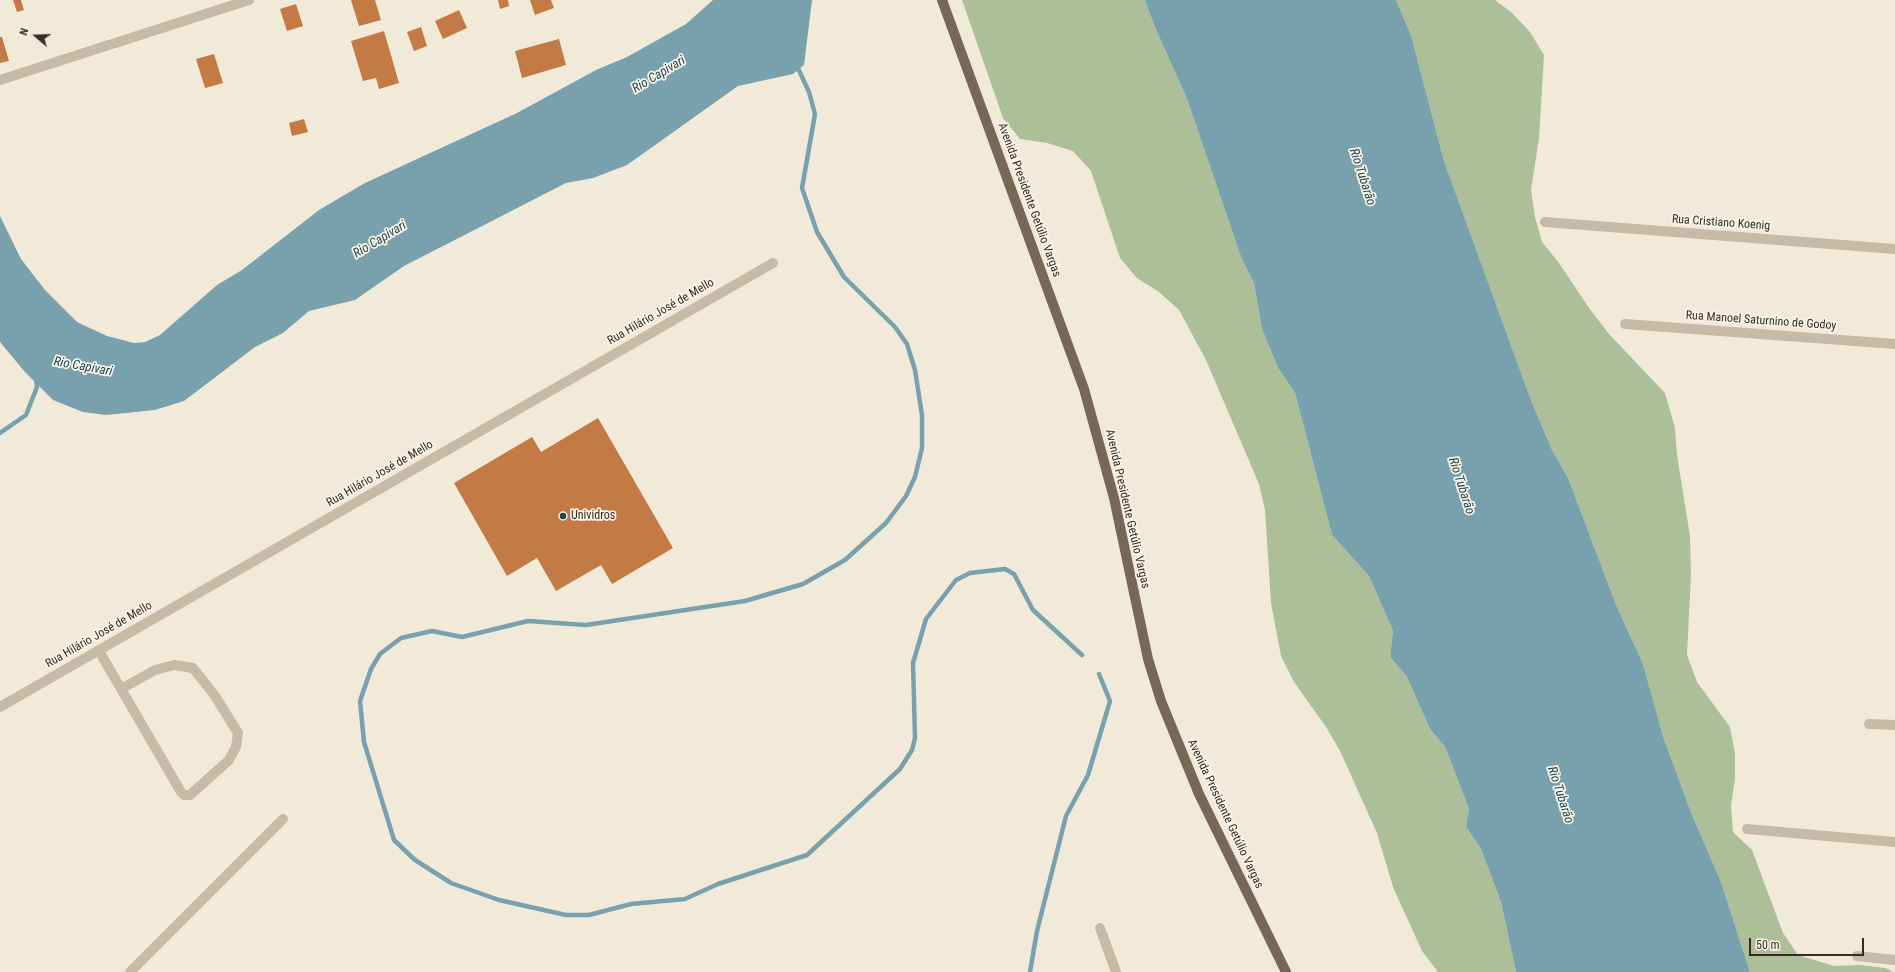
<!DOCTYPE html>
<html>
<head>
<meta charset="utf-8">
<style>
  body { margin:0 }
  #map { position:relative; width:1895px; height:972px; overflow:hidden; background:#f1ead9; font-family:"Roboto Condensed",sans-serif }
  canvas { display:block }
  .north { position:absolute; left:16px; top:16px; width:40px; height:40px; -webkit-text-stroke:3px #f9f3e5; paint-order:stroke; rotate:289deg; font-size:11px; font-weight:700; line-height:16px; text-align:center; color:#342d26 }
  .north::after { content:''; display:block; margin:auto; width:14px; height:18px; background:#342d26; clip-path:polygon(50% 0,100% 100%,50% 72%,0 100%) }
  .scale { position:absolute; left:1749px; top:938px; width:115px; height:18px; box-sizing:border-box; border:2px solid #342d26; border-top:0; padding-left:5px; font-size:12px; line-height:14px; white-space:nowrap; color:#342d26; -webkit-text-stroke:3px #f9f3e5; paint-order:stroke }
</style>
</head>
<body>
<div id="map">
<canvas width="1895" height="972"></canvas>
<div class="north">N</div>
<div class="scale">50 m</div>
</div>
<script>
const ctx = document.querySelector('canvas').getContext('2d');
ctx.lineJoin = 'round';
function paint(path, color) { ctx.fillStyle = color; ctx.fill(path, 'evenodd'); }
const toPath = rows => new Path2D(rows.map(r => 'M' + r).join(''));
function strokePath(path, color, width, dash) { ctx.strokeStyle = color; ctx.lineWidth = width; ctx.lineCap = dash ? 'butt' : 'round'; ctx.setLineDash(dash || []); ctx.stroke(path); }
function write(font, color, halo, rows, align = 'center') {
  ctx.font = font + ' "Roboto Condensed",sans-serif'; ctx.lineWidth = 3.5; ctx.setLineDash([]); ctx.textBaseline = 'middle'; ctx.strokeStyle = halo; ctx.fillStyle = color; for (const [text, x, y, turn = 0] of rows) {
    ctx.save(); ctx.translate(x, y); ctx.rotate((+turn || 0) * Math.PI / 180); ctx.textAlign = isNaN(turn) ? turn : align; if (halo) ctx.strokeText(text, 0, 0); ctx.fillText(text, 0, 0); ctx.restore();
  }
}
paint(toPath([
  [962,0,1145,0,1154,25,1187,99,1241,257,1254,283,1262,329,1278,368,1295,393,1332,535,1369,576,1393,631,1390,657,1407,677,1430,729,1445,747,1469,809,1466,827,1481,849,1501,902,1516,972,1438,972,1422,951,1393,887,1377,833,1340,751,1326,727,1294,682,1281,656,1271,603,1265,510,1259,484,1206,360,1179,310,1159,292,1137,278,1120,258,1091,171,1073,151,1047,143,1020,139,1003,118],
  [1396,0,1495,0,1511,12,1530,32,1544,55,1539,138,1531,190,1535,217,1542,242,1559,263,1589,308,1609,334,1665,393,1675,428,1677,455,1690,536,1691,574,1687,655,1697,682,1730,727,1735,754,1735,779,1731,805,1733,832,1752,850,1783,933,1798,955,1834,966,1860,965,1886,968,1893,972,1750,972,1721,882,1690,810,1663,736,1643,664,1617,607,1568,478,1551,448,1529,395,1444,161,1411,35]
]), '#acbf99');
paint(toPath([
  [713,0,812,0,804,65,793,74,738,86,627,165,593,178,566,183,404,266,355,300,309,311,283,333,255,347,184,401,155,410,106,415,83,412,53,400,25,372,0,342,0,216,21,259,45,290,77,322,107,336,134,343,145,342,160,335,217,285,242,270,319,210,365,183,517,113,596,70,627,57,686,24],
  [1145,0,1396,0,1411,35,1444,161,1529,395,1551,448,1568,478,1617,607,1643,664,1663,736,1690,810,1721,882,1750,972,1516,972,1501,902,1481,849,1466,827,1469,809,1445,747,1430,729,1407,677,1390,657,1393,631,1369,576,1332,535,1295,393,1278,368,1262,329,1254,283,1241,257,1187,99,1154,25]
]), '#78a1ad');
strokePath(toPath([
  [796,64,809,92,815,114,802,188,817,232,844,277,895,327,907,344,915,370,922,415,922,448,915,477,906,496,886,523,845,560,803,584,745,601,586,625,528,621,462,637,432,631,401,638,380,654,371,669,360,701,364,742,394,840,415,860,451,883,499,900,566,915,589,915,631,904,685,899,718,884,807,855,900,769,912,750,915,738,913,663,926,619,956,580,970,573,1005,569,1014,574,1033,610,1082,655],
  [0,433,26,415,37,387,36,378],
  [1030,972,1037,931,1066,816,1088,775,1110,701,1099,674]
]), '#78a1ad', 4.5);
paint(toPath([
  [13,0,21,0,24,10,17,12],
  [351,0,375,0,381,20,359,26],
  [498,0,508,0,509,6,500,9],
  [530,0,551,0,554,8,535,15],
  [296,4,303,26,287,31,280,9],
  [459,10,467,28,443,39,435,21],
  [421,27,427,46,414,51,407,32],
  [384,31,399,83,379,89,376,78,363,81,351,41],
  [0,37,2,37,9,61,0,63],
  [559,39,566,65,522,78,515,51],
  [214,54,223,83,205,88,196,59],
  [304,119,308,132,292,136,289,123],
  [598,418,673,548,612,584,601,565,556,591,537,558,507,576,454,483,532,437,541,452]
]), '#c47a44');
strokePath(toPath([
  [0,80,249,0],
  [1545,222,1895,249],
  [1625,324,1895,344],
  [99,651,181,792,184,795,190,795,229,760,236,747,238,733,215,696,193,668,174,665,155,670,121,689],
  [0,707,773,263],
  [1869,724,1895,725],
  [1747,829,1895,842],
  [1100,928,1116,972],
  [1857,956,1895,960],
  [130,972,283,819]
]), '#c8bba5', 10);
strokePath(toPath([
  [942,0,1084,389,1114,498,1148,659,1161,701,1199,794,1286,972]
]), '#766757', 10);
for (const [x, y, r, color] of [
  [563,516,4,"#1d4755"]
]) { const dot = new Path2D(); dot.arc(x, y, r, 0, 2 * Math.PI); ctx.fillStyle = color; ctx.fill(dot); strokePath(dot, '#f9f3e5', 1.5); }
write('12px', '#342d26', '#f9f3e5', [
  ["Avenida Presidente Getúlio Vargas",1029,200,70],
  ["Rua Cristiano Koenig",1721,223,4],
  ["Rua Hilário José de Mello",661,312,-30],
  ["Rua Manoel Saturnino de Godoy",1761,321,4],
  ["Rua Hilário José de Mello",380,474,-30],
  ["Avenida Presidente Getúlio Vargas",1127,509,77],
  ["Rua Hilário José de Mello",99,635,-30],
  ["Avenida Presidente Getúlio Vargas",1225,814,65]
]);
write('12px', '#342d26', '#f9f3e5', [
  ["Unividros",571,516]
], 'left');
write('italic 13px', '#1d4755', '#f9f3e5', [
  ["Rio Capivari",659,75,-31],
  ["Rio Tubarão",1362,177,72],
  ["Rio Capivari",380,240,-31],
  ["Rio Capivari",83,367,10],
  ["Rio Tubarão",1461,486,72],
  ["Rio Tubarão",1560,795,72]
]);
</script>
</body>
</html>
